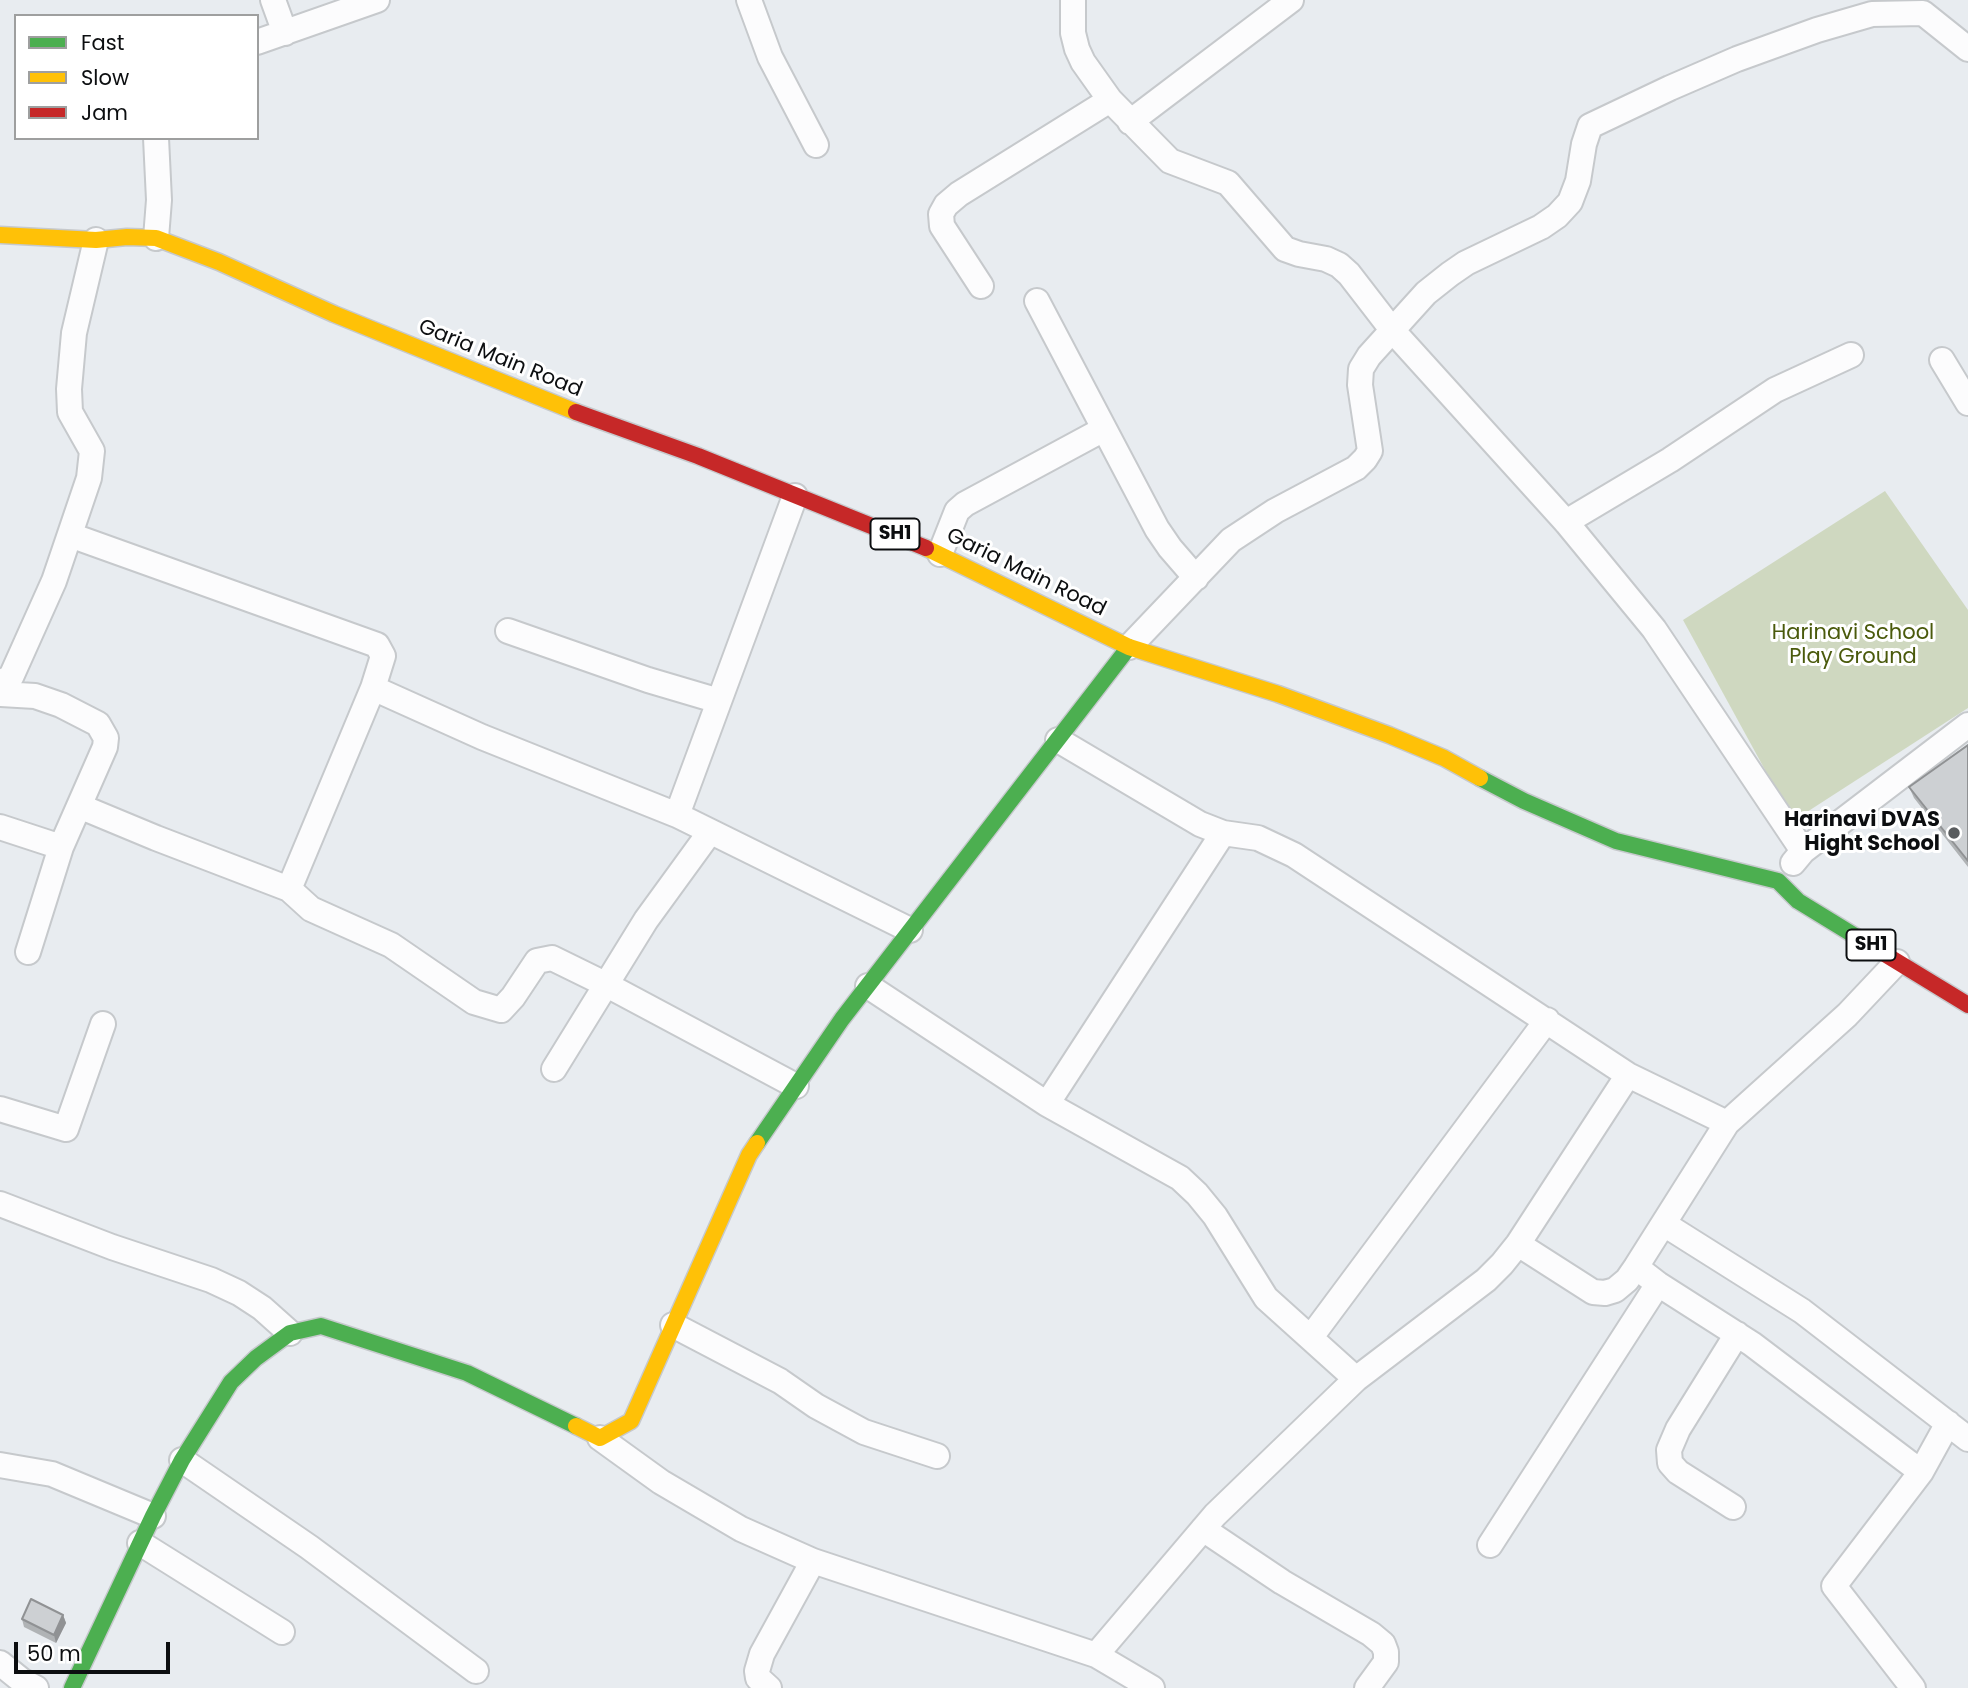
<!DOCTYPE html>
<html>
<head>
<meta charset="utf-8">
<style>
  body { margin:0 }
  #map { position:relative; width:1968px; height:1688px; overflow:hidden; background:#e8ecf0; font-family:Poppins,sans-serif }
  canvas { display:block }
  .legend { position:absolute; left:14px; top:14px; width:245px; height:126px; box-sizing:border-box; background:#fff; border:2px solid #9e9f9f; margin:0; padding:9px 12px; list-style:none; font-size:21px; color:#0c0e10 }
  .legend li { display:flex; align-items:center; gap:14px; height:35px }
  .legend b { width:35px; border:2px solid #9e9f9f }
  .scale { position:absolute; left:14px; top:1642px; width:156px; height:32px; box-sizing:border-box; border:4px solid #0c0e10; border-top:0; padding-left:9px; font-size:21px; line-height:24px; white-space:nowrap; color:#0c0e10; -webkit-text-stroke:5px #fff; paint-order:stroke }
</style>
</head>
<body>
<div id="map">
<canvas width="1968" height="1688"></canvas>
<ul class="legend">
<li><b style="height:9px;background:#4caf50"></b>Fast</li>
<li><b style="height:9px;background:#ffc107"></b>Slow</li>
<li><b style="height:9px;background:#c62828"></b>Jam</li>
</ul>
<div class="scale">50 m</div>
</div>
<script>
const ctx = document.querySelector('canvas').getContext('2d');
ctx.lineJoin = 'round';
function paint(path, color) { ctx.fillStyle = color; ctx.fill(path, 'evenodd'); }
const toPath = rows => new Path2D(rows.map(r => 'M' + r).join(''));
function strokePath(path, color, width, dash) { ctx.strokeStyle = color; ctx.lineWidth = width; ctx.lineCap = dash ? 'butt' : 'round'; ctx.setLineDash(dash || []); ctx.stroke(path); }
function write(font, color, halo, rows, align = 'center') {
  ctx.font = font + ' Poppins,sans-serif'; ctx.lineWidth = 6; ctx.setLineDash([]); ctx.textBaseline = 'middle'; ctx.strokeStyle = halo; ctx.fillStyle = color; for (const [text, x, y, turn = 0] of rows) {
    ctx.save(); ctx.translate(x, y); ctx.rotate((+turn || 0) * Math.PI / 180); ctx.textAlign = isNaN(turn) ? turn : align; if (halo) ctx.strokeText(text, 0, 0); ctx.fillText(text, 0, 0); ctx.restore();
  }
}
paint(toPath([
  [1885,491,1968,610,1968,708,1793,821,1683,620]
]), '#cfd8c0');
const street = toPath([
  [273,0,285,33],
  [749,0,770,57,816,145],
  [1073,0,1073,33,1077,49,1083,62,1110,100,1170,161,1228,183,1285,249,1299,254,1326,259,1339,265,1349,274,1393,331,1566,522,1654,629,1803,851],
  [257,42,377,0],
  [1130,122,1291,0],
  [156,138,159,200,156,238],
  [981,286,942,226,941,214,946,205,959,194,1110,100],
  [1037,301,1157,529,1170,548,1196,578],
  [1942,360,1968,403],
  [1566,522,1670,460,1775,390,1851,355],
  [70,535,377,645,383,656,373,688],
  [940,554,957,511,965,504,1104,429],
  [508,631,648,680,719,701],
  [1129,647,1231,540,1275,511,1356,468,1365,459,1370,451,1360,385,1361,369,1369,356,1426,293,1450,274,1466,263,1541,227,1557,216,1570,202,1578,181,1584,144,1590,126,1670,88,1737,59,1817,30,1872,14,1923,13,1968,49],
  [0,683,11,677,54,581,89,478,92,451,70,412,69,389,74,333,96,240],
  [1,694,35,696,61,705,98,724,106,738,105,747,61,847,28,952],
  [1058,740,1200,824,1223,833,1258,838,1294,855,1628,1075,1727,1123],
  [79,806,156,838,289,889,311,909,391,945,474,1002,501,1010,513,997,537,961,552,958,605,984,796,1086],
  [677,815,795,496],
  [0,827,61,847],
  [1793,863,1803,851,1968,725],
  [289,889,373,688,482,737,677,815,910,930],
  [868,986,1047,1104,1180,1178,1197,1194,1215,1216,1266,1298,1356,1379],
  [554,1069,646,920,710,832],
  [1047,1104,1223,833],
  [0,1109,66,1129,103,1024],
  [0,1204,112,1247,211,1280,239,1293,262,1308,290,1333],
  [1664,1224,1802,1311,1968,1439],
  [1518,1244,1593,1292,1605,1293,1615,1290,1627,1280,1636,1267,1727,1123,1847,1015,1897,962],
  [1636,1267,1658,1284,1752,1344,1921,1472],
  [673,1325,780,1381,816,1406,864,1432,937,1456],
  [1311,1337,1547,1020],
  [600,1438,661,1482,741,1529,813,1561,1096,1655,1152,1688],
  [182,1460,309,1547,476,1671],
  [0,1465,52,1474,153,1516],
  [1733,1507,1678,1472,1670,1463,1669,1450,1678,1429,1737,1334],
  [1203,1529,1282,1582,1371,1634,1383,1644,1386,1652,1386,1662,1367,1688],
  [140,1543,282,1632],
  [1490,1545,1658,1284],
  [1096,1655,1215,1515,1356,1379,1486,1280,1502,1264,1518,1244,1628,1075],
  [0,1663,21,1680,36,1688],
  [769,1688,758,1678,757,1671,762,1654,813,1561],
  [1913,1688,1834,1586,1921,1472,1948,1423]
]);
const fast = toPath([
  [1480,778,1524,801,1616,841,1778,881,1798,901,1860,939],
  [757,1143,842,1019,1129,647],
  [72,1688,153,1516,182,1460,231,1382,256,1358,290,1333,321,1326,467,1373,576,1426]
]);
const slow = toPath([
  [0,235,96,240,127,237,156,238,219,262,334,314,576,412],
  [926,548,1129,647,1278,694,1389,735,1444,758,1480,778],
  [576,1426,600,1438,631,1421,749,1155,757,1143]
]);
const jam = toPath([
  [576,412,698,456,926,548],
  [1860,939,1968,1005]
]);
strokePath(street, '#c6c9cc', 28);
strokePath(fast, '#c6c9cc', 19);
strokePath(slow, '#c6c9cc', 19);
strokePath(jam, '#c6c9cc', 19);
strokePath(street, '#fcfcfd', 24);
strokePath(fast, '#4caf50', 16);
strokePath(slow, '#ffc107', 16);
strokePath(jam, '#c62828', 16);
paint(toPath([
  [1968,745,1968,867,1914,798,1909,787],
  [63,1615,66,1623,56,1643,24,1627,22,1619]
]), '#b0b3b5');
paint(toPath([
  [63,1615,66,1623,56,1643,54,1635]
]), '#909294');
const building = toPath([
  [1968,745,1968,861,1909,787,1968,745],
  [31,1599,63,1615,54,1635,22,1619,31,1599]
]);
paint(building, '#cdd0d3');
strokePath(building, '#909294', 2);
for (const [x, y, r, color] of [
  [1954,833,7,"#595c5e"]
]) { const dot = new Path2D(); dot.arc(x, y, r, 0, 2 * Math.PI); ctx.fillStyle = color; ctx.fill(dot); strokePath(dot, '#fff', 2.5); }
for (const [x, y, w] of [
  [895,534,49],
  [1871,945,49]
]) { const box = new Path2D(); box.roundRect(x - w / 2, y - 15.5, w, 31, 5); ctx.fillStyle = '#fff'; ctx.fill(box); strokePath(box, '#0c0e10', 2); }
write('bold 19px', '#0c0e10', null, [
  ["SH1",895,534],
  ["SH1",1871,945]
]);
write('21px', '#0c0e10', '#fff', [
  ["Garia Main Road",500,359,22],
  ["Garia Main Road",1026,573,26]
]);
write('21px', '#4a5a0c', '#fff', [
  ["Harinavi School",1853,634],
  ["Play Ground",1853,658]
]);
write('bold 21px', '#0c0e10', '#fff', [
  ["Harinavi DVAS",1940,821],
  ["Hight School",1940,845]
], 'right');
</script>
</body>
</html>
